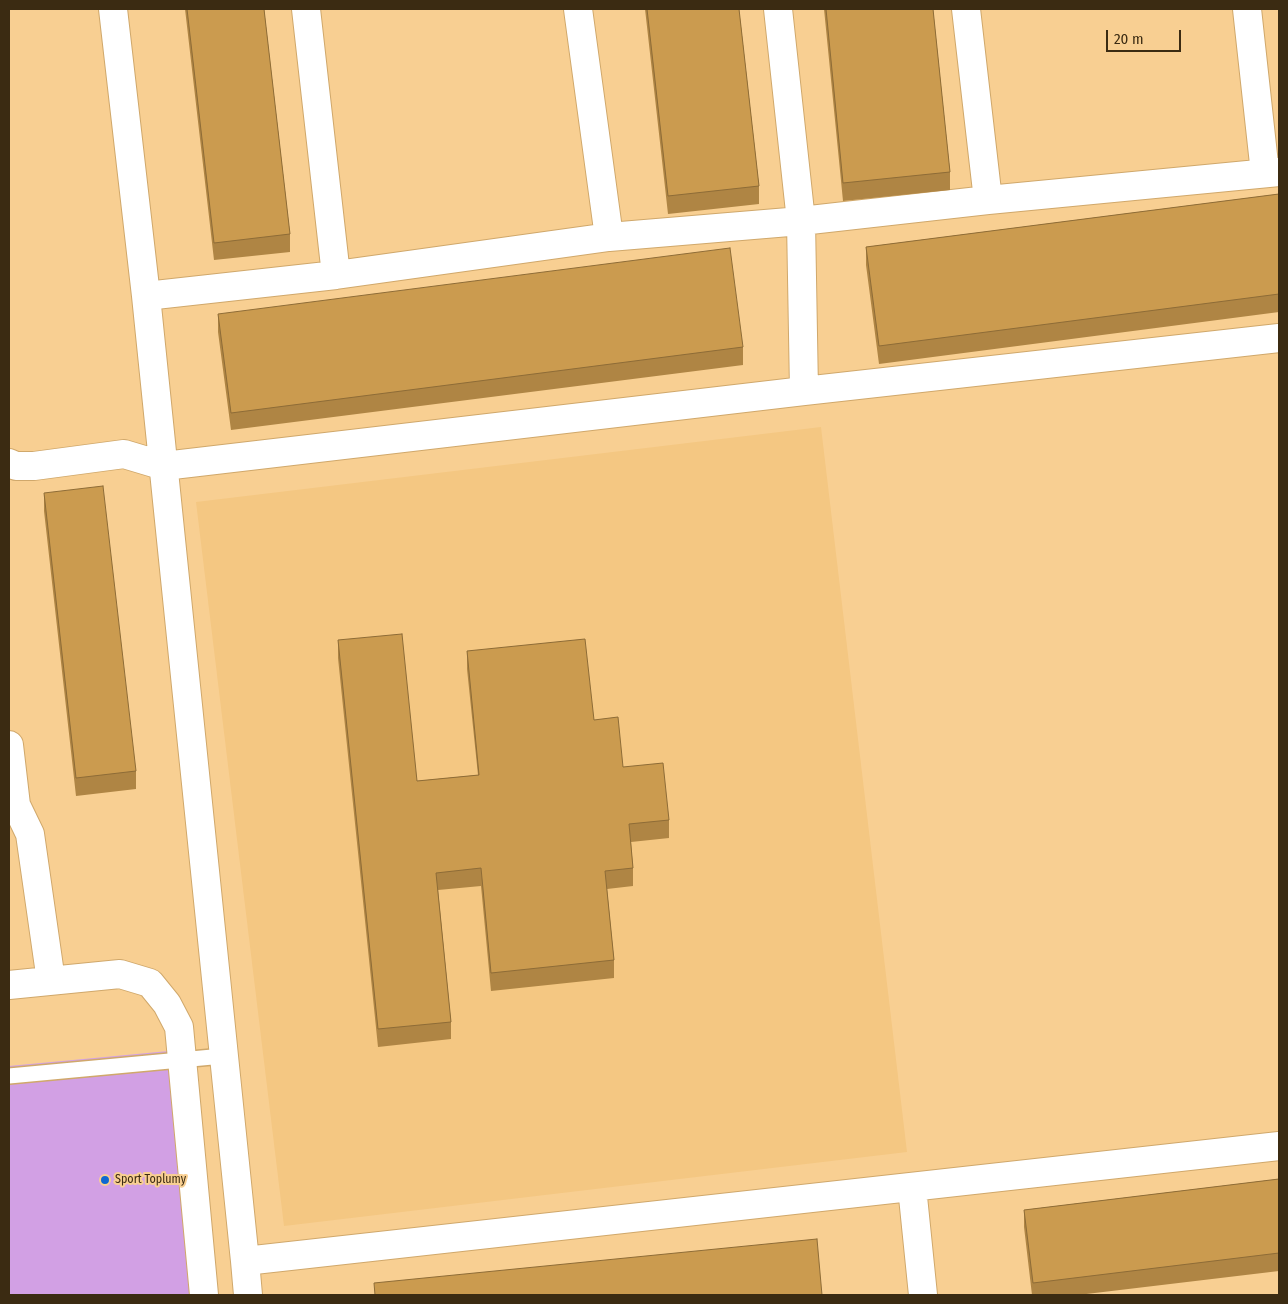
<!DOCTYPE html>
<html>
<head>
<meta charset="utf-8">
<style>
  body { margin:0 }
  #map { position:relative; width:1288px; height:1304px; overflow:hidden; background:#f8cf92; font-family:"Fira Sans Condensed",sans-serif }
  canvas { display:block }
  .frame { position:absolute; inset:0; border:10px solid #3b2b12; pointer-events:none }
  .scale { position:absolute; left:1106px; top:30px; width:75px; height:22px; box-sizing:border-box; border:2px solid #3b2b12; border-top:0; padding-left:6px; font-size:15px; line-height:18px; white-space:nowrap; color:#3b2b12; -webkit-text-stroke:4px #f8cf92; paint-order:stroke }
</style>
</head>
<body>
<div id="map">
<canvas width="1288" height="1304"></canvas>
<div class="frame"></div>
<div class="scale">20 m</div>
</div>
<script>
const ctx = document.querySelector('canvas').getContext('2d');
ctx.lineJoin = 'round';
function paint(path, color) { ctx.fillStyle = color; ctx.fill(path, 'evenodd'); }
const toPath = rows => new Path2D(rows.map(r => 'M' + r).join(''));
function strokePath(path, color, width, dash) { ctx.strokeStyle = color; ctx.lineWidth = width; ctx.lineCap = dash ? 'butt' : 'round'; ctx.setLineDash(dash || []); ctx.stroke(path); }
function write(font, color, halo, rows, align = 'center') {
  ctx.font = font + ' "Fira Sans Condensed",sans-serif'; ctx.lineWidth = 4; ctx.setLineDash([]); ctx.textBaseline = 'middle'; ctx.strokeStyle = halo; ctx.fillStyle = color; for (const [text, x, y, turn = 0] of rows) {
    ctx.save(); ctx.translate(x, y); ctx.rotate((+turn || 0) * Math.PI / 180); ctx.textAlign = isNaN(turn) ? turn : align; if (halo) ctx.strokeText(text, 0, 0); ctx.fillText(text, 0, 0); ctx.restore();
  }
}
paint(toPath([
  [821,427,907,1152,284,1226,196,502]
]), '#f4c782');
paint(toPath([
  [190,1049,211,1295,9,1295,9,1066]
]), '#d2a0e4');
const service = toPath([
  [9,1076,223,1056]
]);
const minor = toPath([
  [113,9,146,296,245,1261],
  [306,9,336,275],
  [578,9,609,237],
  [778,9,801,221,804,391],
  [966,9,988,200],
  [1247,9,1265,173],
  [146,296,336,275,609,237,801,221,988,200,1279,172],
  [9,463,16,466,34,466,124,454,164,466,804,391,1279,338],
  [9,745,16,805],
  [9,802,16,805,30,834,51,981],
  [9,985,120,974,150,983,167,1004,179,1027,204,1295],
  [912,1187,923,1295],
  [248,1295,245,1261,1279,1146]
]);
strokePath(service, '#d0a86b', 18);
strokePath(minor, '#d0a86b', 30);
strokePath(service, '#fff', 15);
strokePath(minor, '#fff', 28);
paint(toPath([
  [185,9,264,9,290,234,290,252,214,260],
  [645,9,739,9,759,186,759,204,668,214],
  [824,9,933,9,950,172,950,190,843,201],
  [1279,194,1279,312,879,364,866,265,866,247],
  [218,314,743,347,743,365,231,430,218,332],
  [44,493,136,771,136,789,76,796,44,511],
  [338,640,417,781,478,775,467,669,467,651,594,720,623,767,669,820,669,838,631,842,633,868,633,886,607,889,614,960,614,978,491,991,481,886,438,890,451,1022,451,1039,378,1047,338,658],
  [1279,1179,1279,1271,1078,1295,1032,1295,1024,1227,1024,1210]
]), '#af8544');
const building = toPath([
  [187,9,264,9,290,234,214,243,187,9],
  [647,9,739,9,759,186,668,196,647,9],
  [826,9,933,9,950,172,843,183,826,9],
  [1279,194,1279,294,879,346,866,247,1279,194],
  [730,248,743,347,231,413,218,314,730,248],
  [103,486,136,771,76,778,44,493,103,486],
  [402,634,417,781,479,775,467,651,585,639,594,720,618,717,623,767,663,763,669,820,629,824,633,868,605,871,614,960,491,973,481,868,436,873,451,1022,378,1029,338,640,402,634],
  [1279,1179,1279,1253,1033,1283,1024,1210,1279,1179],
  [817,1239,822,1295,375,1295,374,1283,817,1239]
]);
paint(building, '#cb9b4f');
strokePath(building, '#8e6c37', 1);
for (const [x, y, r, color] of [
  [105,1180,5,"#0e68d1"]
]) { const dot = new Path2D(); dot.arc(x, y, r, 0, 2 * Math.PI); ctx.fillStyle = color; ctx.fill(dot); strokePath(dot, '#f8cf92', 2); }
write('12px', '#3b2b12', '#f8cf92', [
  ["Sport Toplumy",115,1180]
], 'left');
</script>
</body>
</html>
